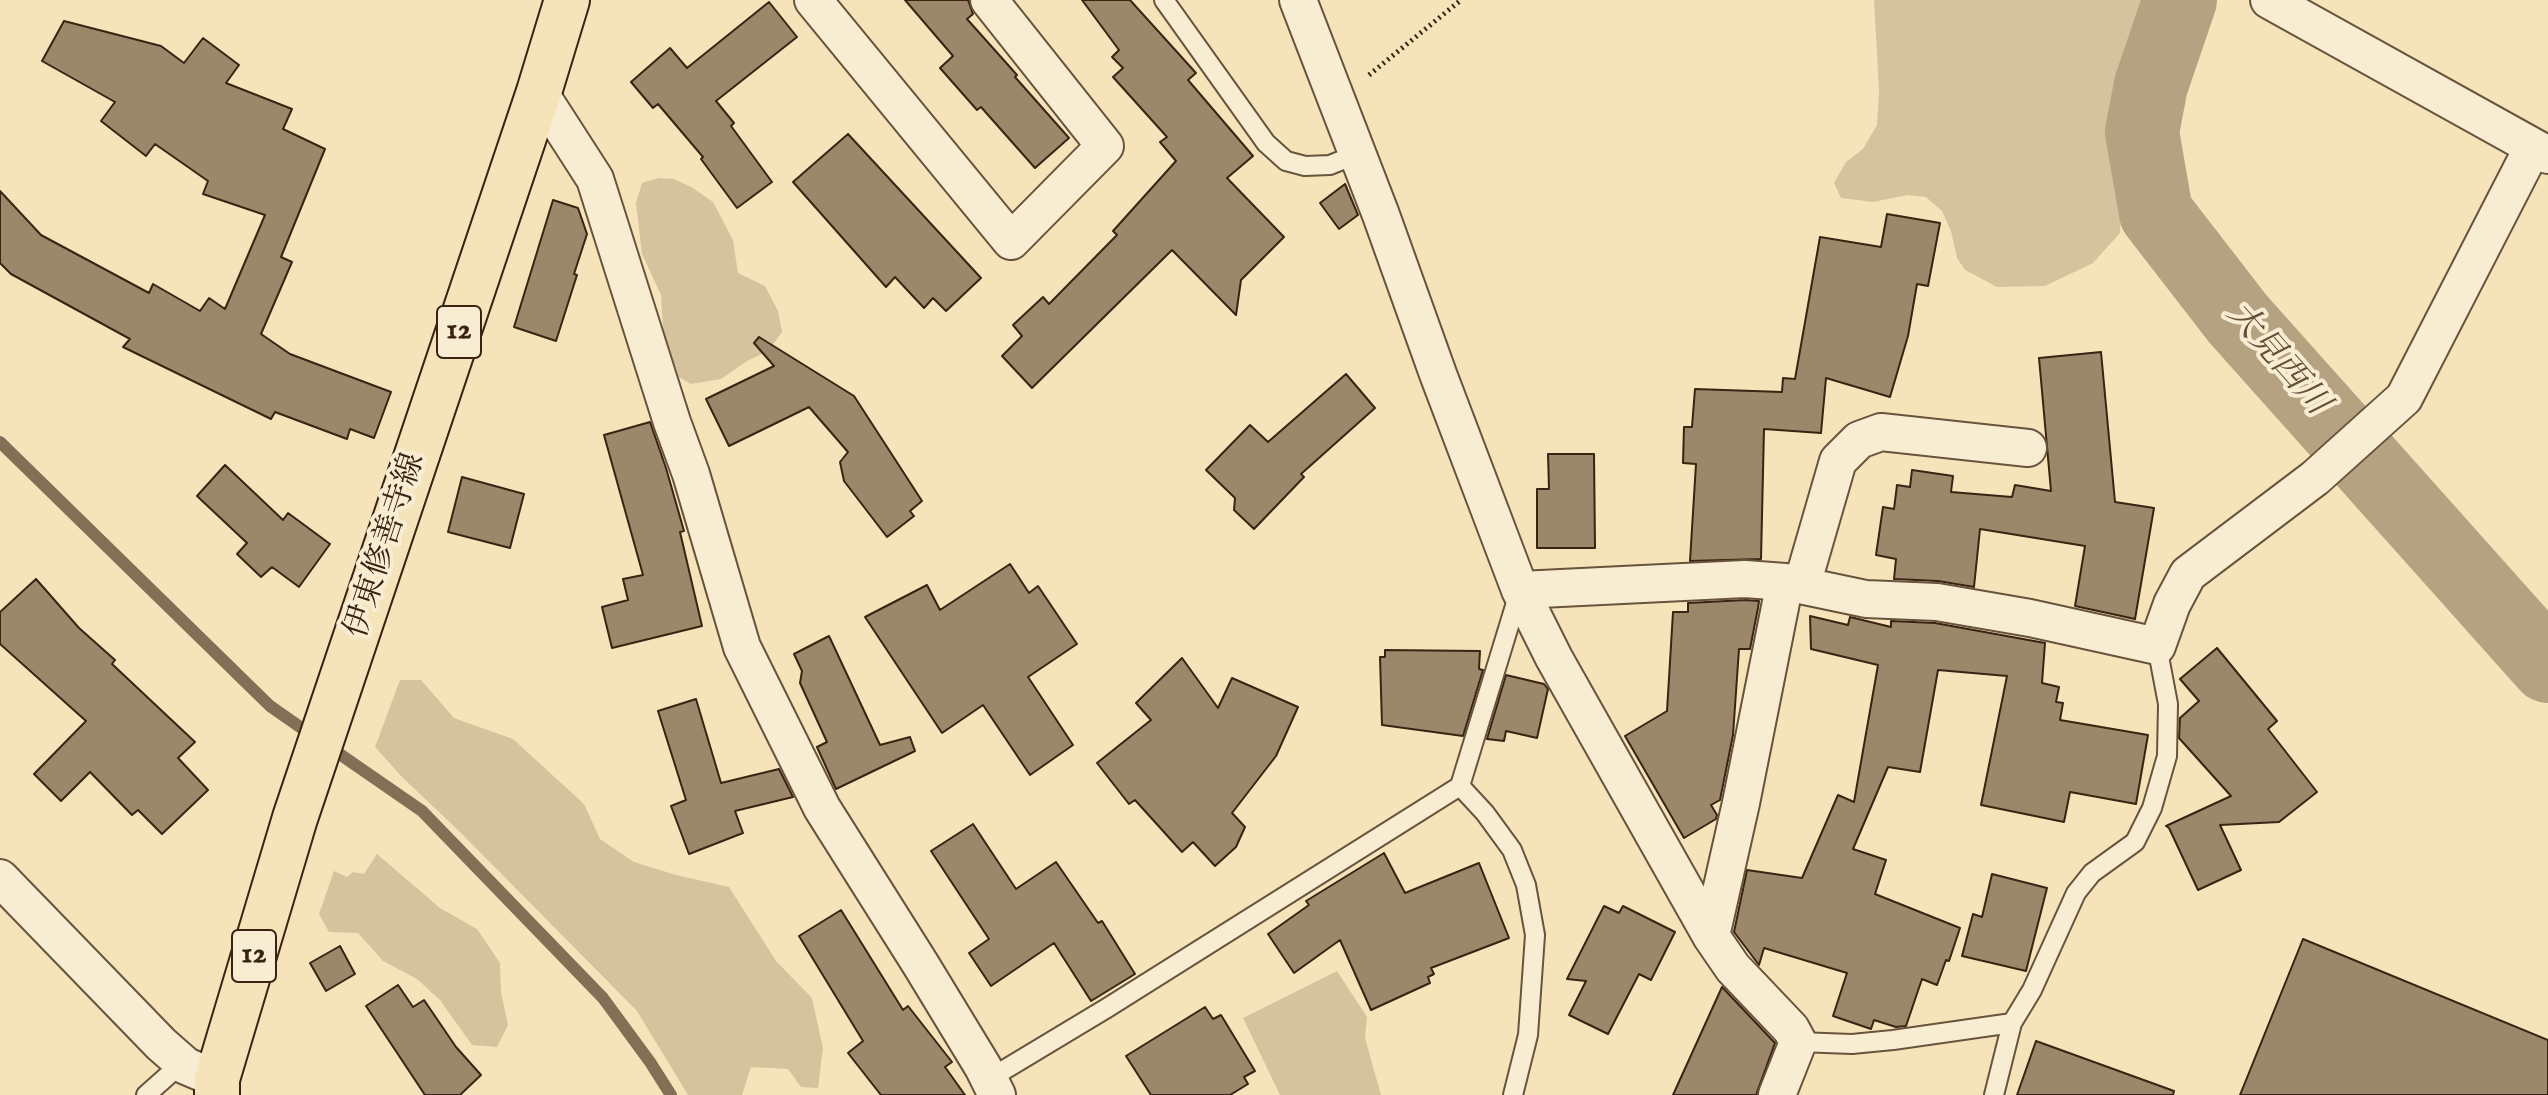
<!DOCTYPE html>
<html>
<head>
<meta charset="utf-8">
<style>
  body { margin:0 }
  canvas { display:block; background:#f5e4ba }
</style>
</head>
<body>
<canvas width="2548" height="1095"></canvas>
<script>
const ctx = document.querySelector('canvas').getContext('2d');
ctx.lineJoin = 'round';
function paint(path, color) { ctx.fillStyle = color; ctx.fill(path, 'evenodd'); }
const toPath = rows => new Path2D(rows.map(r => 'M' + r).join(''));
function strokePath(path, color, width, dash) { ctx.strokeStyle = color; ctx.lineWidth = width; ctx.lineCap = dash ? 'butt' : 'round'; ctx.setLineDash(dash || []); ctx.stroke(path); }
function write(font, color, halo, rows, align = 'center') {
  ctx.font = font + ' "IM FELL English","Noto Serif JP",serif'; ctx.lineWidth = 8; ctx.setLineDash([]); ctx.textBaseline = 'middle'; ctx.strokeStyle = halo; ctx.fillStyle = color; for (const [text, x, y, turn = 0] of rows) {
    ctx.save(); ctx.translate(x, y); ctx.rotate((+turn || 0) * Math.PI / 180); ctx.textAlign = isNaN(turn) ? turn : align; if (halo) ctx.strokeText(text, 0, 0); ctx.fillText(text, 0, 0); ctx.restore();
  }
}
paint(toPath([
  [1874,0,2144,0,2120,103,2116,166,2122,198,2120,233,2093,263,2045,286,1997,287,1965,270,1957,258,1951,231,1942,211,1926,197,1908,195,1873,202,1841,198,1834,183,1846,162,1863,149,1877,125,1879,91],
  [659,178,674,179,693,188,713,202,733,240,738,273,765,286,778,311,782,332,768,351,747,361,721,379,691,384,679,377,663,329,661,295,642,254,636,203,642,183],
  [400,680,421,680,454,718,513,739,584,804,600,839,634,862,676,875,729,887,776,961,812,998,823,1048,818,1088,801,1087,788,1069,751,1067,742,1095,688,1095,637,1011,460,832,402,777,375,747],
  [377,854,440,908,477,929,500,963,501,992,508,1025,497,1047,472,1045,440,1000,417,979,383,961,358,933,329,932,319,914,334,871,347,877,353,872,364,874],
  [1337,971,1367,1017,1365,1038,1381,1095,1280,1095,1243,1018]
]), '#d5c39d');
strokePath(toPath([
  [0,442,270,706,313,736],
  [328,746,422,811,603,998,650,1062,671,1095]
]), '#836f55', 12);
strokePath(toPath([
  [2180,0,2151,85,2142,132,2156,213,2238,319,2548,666]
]), '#b5a281', 74);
const building = toPath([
  [905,0,968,0,973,14,967,19,1017,75,1015,77,1069,138,1035,168,981,107,977,110,940,68,953,56,905,0],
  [1082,0,1130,0,1196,73,1188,80,1253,156,1227,178,1284,237,1241,280,1236,315,1172,250,1032,388,1002,356,1022,336,1013,325,1043,297,1049,304,1117,235,1113,231,1176,161,1160,142,1167,137,1113,77,1123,68,1112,57,1119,50,1082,0],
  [769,2,797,37,716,101,734,123,731,126,772,182,737,208,701,159,703,157,658,104,653,108,631,82,670,48,687,68,769,2],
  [64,21,161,46,184,63,203,38,239,65,226,83,292,109,283,129,325,149,281,257,292,262,261,334,290,354,391,392,374,438,350,429,347,439,275,412,271,419,123,347,130,339,11,274,0,263,0,191,41,235,149,293,153,284,200,311,209,298,225,309,265,215,203,194,208,181,155,144,146,156,101,121,115,102,42,61,64,21],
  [848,134,981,278,946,311,933,298,924,308,895,277,886,287,793,182,848,134],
  [1345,184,1358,215,1339,229,1320,203,1345,184],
  [553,200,578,208,587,234,574,274,577,275,556,341,514,327,553,200],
  [1887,214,1940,223,1928,286,1917,284,1908,336,1890,397,1826,378,1821,433,1764,429,1761,559,1690,561,1696,464,1683,463,1684,427,1692,427,1695,389,1782,392,1783,378,1795,379,1820,237,1881,247,1887,214],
  [759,337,854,396,922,501,910,511,914,516,887,537,844,481,840,462,848,452,809,407,729,446,706,399,774,366,754,343,759,337],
  [2101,352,2115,502,2154,508,2135,619,2075,606,2085,546,1980,529,1974,587,1938,581,1894,579,1896,559,1876,555,1883,507,1894,509,1897,485,1910,487,1912,470,1953,476,1951,492,2012,497,2015,485,2051,491,2039,358,2101,352],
  [1346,374,1375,408,1301,474,1304,477,1254,529,1234,510,1235,498,1206,470,1250,425,1268,442,1346,374],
  [650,422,666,468,684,531,680,532,702,626,612,648,602,607,628,600,623,579,643,575,604,435,650,422],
  [1548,454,1594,454,1595,548,1537,548,1537,489,1549,489,1548,454],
  [225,465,283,520,288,513,330,544,299,587,272,567,261,577,237,554,247,543,197,496,225,465],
  [462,477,524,494,510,548,448,532,462,477],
  [1010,564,1029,593,1038,586,1077,644,1028,677,1073,745,1030,775,983,705,942,733,865,617,927,585,940,610,1010,564],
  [36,579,79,628,115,660,112,664,195,742,178,758,208,790,162,834,138,810,132,815,90,772,61,801,34,774,86,721,0,644,0,612,36,579],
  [1745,600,1759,601,1758,608,1750,649,1739,649,1733,735,1720,800,1711,805,1717,815,1716,819,1684,838,1625,736,1667,711,1673,612,1688,612,1688,603,1745,600],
  [1810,616,1848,625,1850,617,1891,627,1891,621,1935,623,2045,643,2042,683,2059,687,2056,702,2063,703,2060,720,2148,735,2136,804,2070,792,2064,822,1981,805,2007,676,1938,670,1920,772,1888,767,1853,849,1886,860,1875,894,1960,928,1949,961,1946,960,1937,985,1922,979,1906,1026,1896,1027,1874,1020,1871,1029,1833,1016,1847,973,1764,948,1759,965,1734,932,1747,870,1802,878,1838,795,1854,802,1878,665,1811,649,1810,616],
  [829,636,880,745,910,737,915,751,836,789,817,747,827,742,800,683,802,671,794,654,829,636],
  [2217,648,2277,721,2268,729,2317,792,2279,822,2220,825,2241,870,2198,890,2169,828,2166,826,2231,796,2179,738,2180,718,2199,701,2180,679,2217,648],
  [1385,650,1480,651,1479,669,1483,670,1463,736,1382,725,1380,657,1385,657,1385,650],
  [1182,658,1218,708,1232,678,1298,707,1276,756,1232,813,1245,827,1236,847,1215,866,1193,842,1182,852,1135,800,1129,804,1097,763,1151,720,1136,703,1182,658],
  [1506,675,1544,684,1548,689,1537,738,1506,731,1504,741,1487,739,1506,675],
  [696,699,721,783,779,769,793,797,735,811,743,833,689,854,671,806,686,800,658,711,696,699],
  [973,824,1016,889,1056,862,1098,923,1102,921,1135,974,1091,1001,1054,943,991,986,969,953,989,939,931,851,973,824],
  [1384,853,1405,893,1479,863,1509,938,1431,968,1434,974,1428,977,1430,983,1371,1010,1340,940,1294,973,1268,934,1309,905,1306,901,1384,853],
  [1992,874,2047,888,2026,971,1962,956,1973,914,1982,917,1992,874],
  [1604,906,1619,913,1623,906,1675,932,1651,980,1639,974,1608,1034,1569,1015,1586,981,1567,979,1604,906],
  [841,910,903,1010,908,1006,952,1062,945,1067,965,1095,881,1095,848,1053,863,1041,799,936,841,910],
  [2303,939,2548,1040,2548,1095,2240,1095,2303,939],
  [340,946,355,974,326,991,310,963,340,946],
  [398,985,413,1007,424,1000,456,1047,481,1075,460,1095,425,1095,366,1006,398,985],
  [1722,987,1775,1043,1756,1095,1673,1095,1722,987],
  [1205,1007,1213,1019,1221,1015,1255,1071,1244,1077,1248,1084,1230,1095,1151,1095,1126,1056,1205,1007],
  [2036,1041,2174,1091,2173,1095,2017,1095,2036,1041]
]);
paint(building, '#9b8769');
strokePath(building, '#392312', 2);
const service = toPath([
  [1164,0,1266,143,1286,161,1305,166,1330,165,1357,154],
  [1460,786,1485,813,1512,850,1526,885,1535,935,1528,1035,1513,1095],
  [1798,1042,1852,1044,1893,1040,2012,1023,2032,990,2076,893,2092,873,2135,842,2152,808,2167,756,2168,704,2157,646],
  [989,1079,1107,1008,1460,786,1519,593],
  [146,1095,182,1063],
  [1994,1095,2012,1023]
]);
const minor = toPath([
  [813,0,1011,241,1105,146,989,0],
  [1298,0,1381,215,1438,374,1520,590,1554,658,1711,936,1733,968,1791,1029,1798,1042,1777,1095],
  [2269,0,2548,155],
  [539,92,595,179,672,422,691,474,742,647,822,808,921,965,983,1067,997,1095],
  [1802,585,1838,461,1859,440,1881,432,2028,448],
  [1520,590,1745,579,1785,582,1866,599,1937,602,2030,618,2157,646,2172,604,2188,574,2315,478,2404,398,2533,147],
  [0,878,161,1044,186,1066,217,1079],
  [1711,936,1741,803,1785,582]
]);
const primary = toPath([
  [217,1095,217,1079,295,818,539,92,567,0]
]);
strokePath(service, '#68533c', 22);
strokePath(minor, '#68533c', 40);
strokePath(primary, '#392312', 48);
strokePath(toPath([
  [1369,75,1461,0]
]), '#392312', 5, [2, 4]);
strokePath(service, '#f8edd2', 18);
strokePath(minor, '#f8edd2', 36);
strokePath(primary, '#f5e4ba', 44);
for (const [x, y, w] of [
  [459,332,44],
  [254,956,44]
]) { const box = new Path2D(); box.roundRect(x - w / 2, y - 26, w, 52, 6); ctx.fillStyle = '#f8edd2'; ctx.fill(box); strokePath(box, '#392312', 2); }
write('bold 30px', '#392312', null, [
  ["12",459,332],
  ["12",254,956]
]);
write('32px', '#392312', '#f8edd2', [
  ["伊東修善寺線",387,546,-72]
]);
write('italic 34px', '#644f39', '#f8edd2', [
  ["大見西川",2276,360,49]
]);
</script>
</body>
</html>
